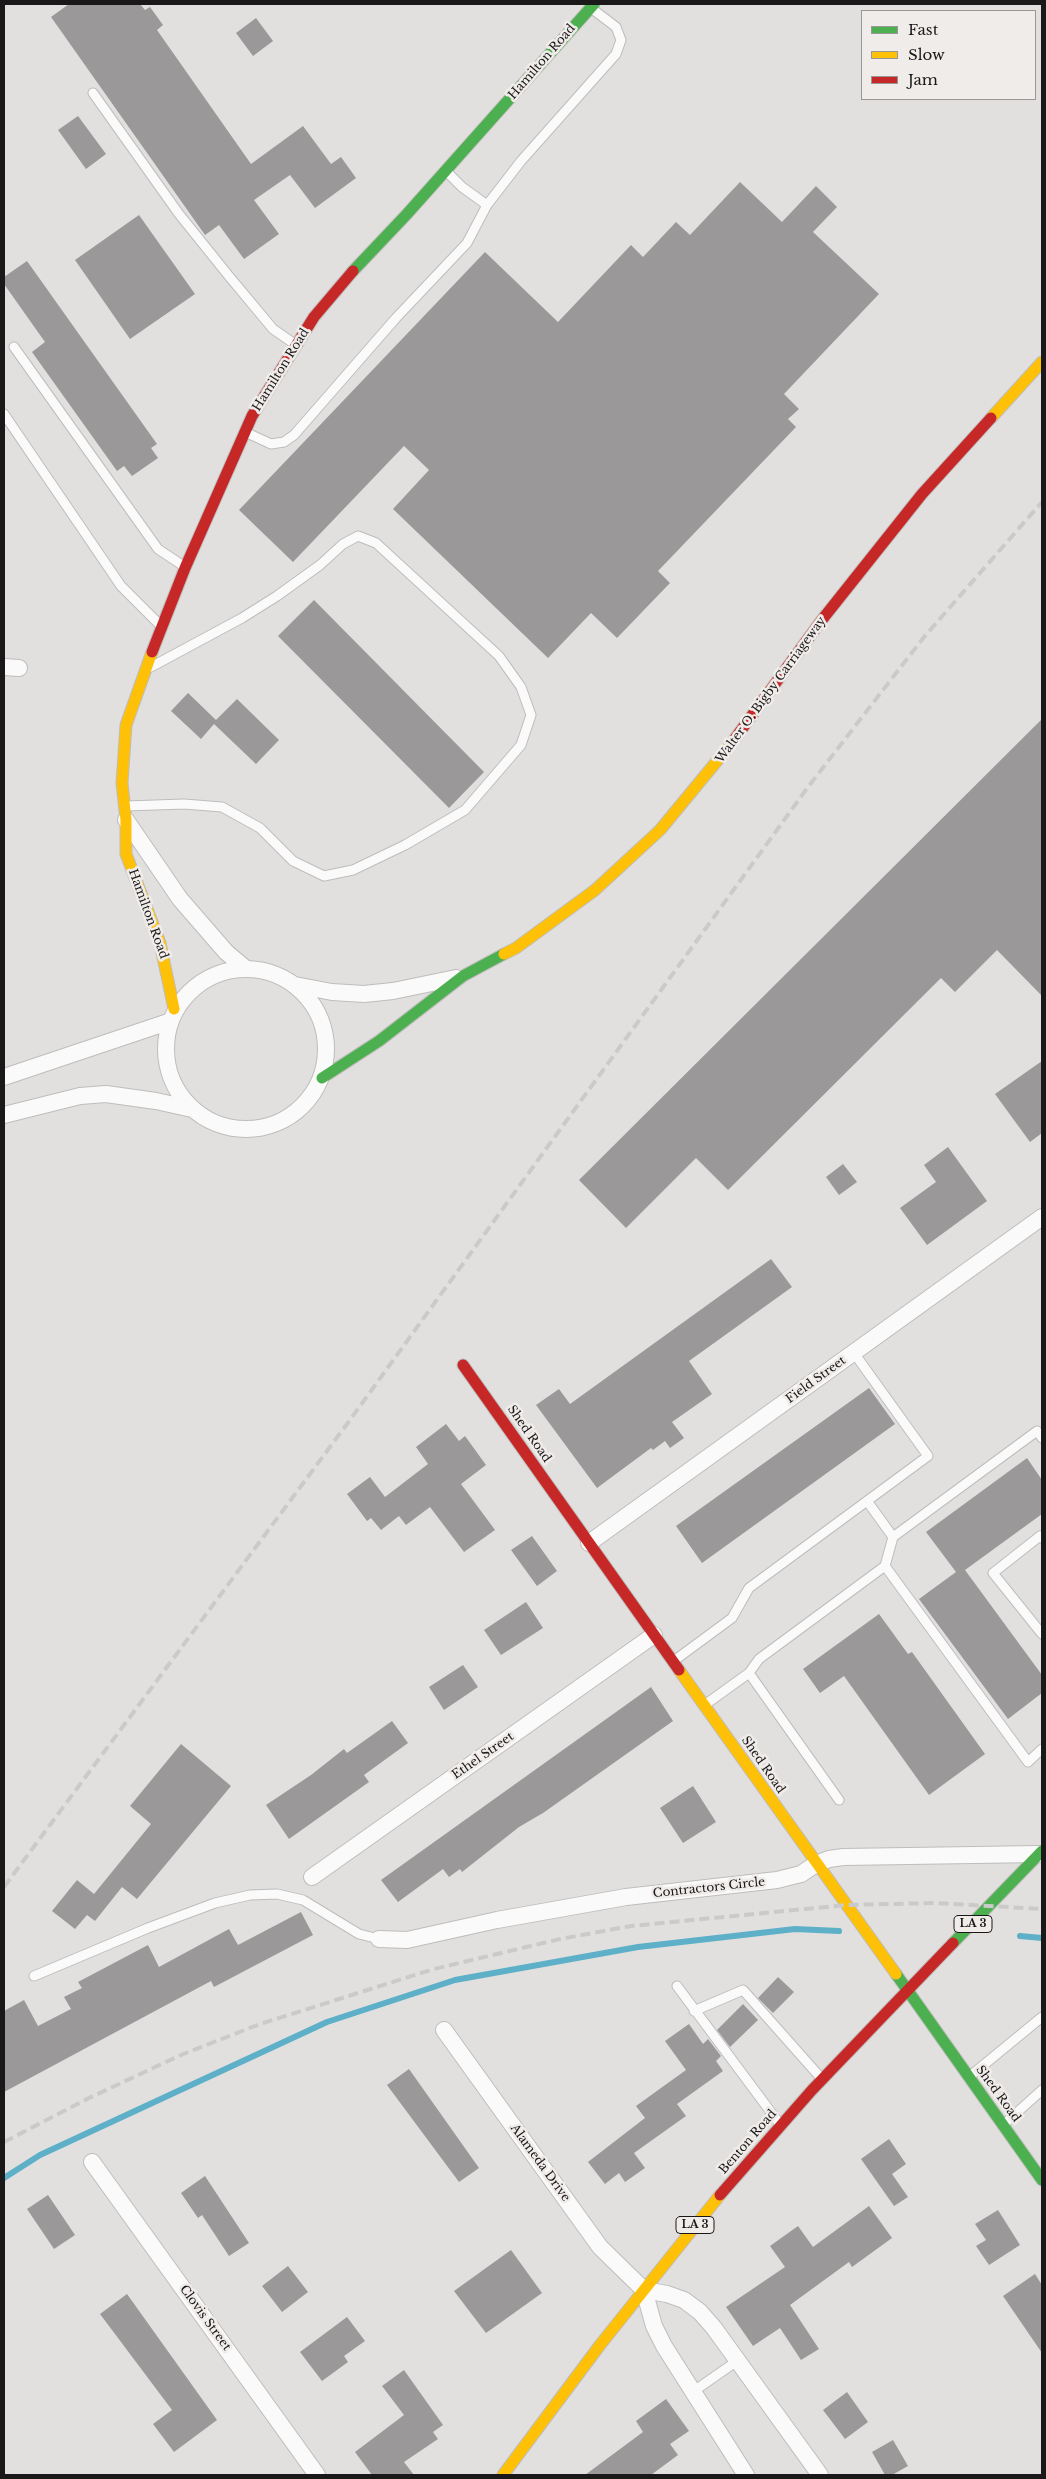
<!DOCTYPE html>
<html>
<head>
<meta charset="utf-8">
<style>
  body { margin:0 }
  #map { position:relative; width:1046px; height:2479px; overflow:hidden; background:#e2e0de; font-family:"Libre Baskerville",serif }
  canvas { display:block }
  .frame { position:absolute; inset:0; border:5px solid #1a1818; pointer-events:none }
  .legend { position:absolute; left:861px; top:10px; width:175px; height:90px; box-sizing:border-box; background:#f0ecea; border:1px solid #9a9796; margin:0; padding:6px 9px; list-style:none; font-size:15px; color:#1a1818 }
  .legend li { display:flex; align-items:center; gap:10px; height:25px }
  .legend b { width:25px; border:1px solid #9a9796 }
</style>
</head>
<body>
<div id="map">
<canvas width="1046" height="2479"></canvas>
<div class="frame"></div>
<ul class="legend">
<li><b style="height:6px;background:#4caf50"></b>Fast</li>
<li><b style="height:6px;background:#ffc107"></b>Slow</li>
<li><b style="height:6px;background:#c62828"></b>Jam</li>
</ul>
</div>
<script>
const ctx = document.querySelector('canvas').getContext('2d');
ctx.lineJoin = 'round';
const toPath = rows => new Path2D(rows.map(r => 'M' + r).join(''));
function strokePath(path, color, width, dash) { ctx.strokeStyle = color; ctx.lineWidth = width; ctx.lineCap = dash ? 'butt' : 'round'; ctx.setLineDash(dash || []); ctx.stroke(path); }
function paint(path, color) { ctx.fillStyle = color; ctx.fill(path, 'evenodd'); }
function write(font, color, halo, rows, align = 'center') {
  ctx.font = font + ' "Libre Baskerville",serif'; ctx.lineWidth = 5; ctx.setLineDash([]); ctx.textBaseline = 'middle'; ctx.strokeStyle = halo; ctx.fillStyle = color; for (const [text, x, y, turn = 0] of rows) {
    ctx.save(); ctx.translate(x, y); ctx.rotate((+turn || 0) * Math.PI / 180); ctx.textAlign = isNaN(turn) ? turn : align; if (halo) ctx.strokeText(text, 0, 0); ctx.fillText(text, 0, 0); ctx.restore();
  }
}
strokePath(toPath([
  [1020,1936,1042,1938],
  [4,2178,40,2155,327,2022,455,1980,638,1947,795,1929,839,1931]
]), '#5db0c8', 6);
paint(toPath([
  [69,4,140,4,145,10,150,7,163,25,157,30,251,164,303,126,331,164,341,157,356,178,315,208,290,175,254,200,279,234,244,259,219,225,205,235,51,17],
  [256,18,273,41,253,56,236,33],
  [78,116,106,154,86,169,58,130],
  [740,182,782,222,816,186,837,207,813,232,879,294,784,394,799,409,788,419,796,427,658,571,670,583,617,638,591,613,548,658,393,509,429,470,404,446,293,562,239,510,485,252,558,322,631,245,643,257,676,222,690,235],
  [139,215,195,294,130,339,75,260],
  [27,261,157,444,151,448,158,458,132,476,124,466,117,471,32,352,45,342,4,284,4,277],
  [314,600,484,772,449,808,278,636],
  [188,693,216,720,237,699,279,740,256,764,214,724,201,739,171,711],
  [1042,719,1042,996,997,950,955,992,941,978,728,1190,696,1158,626,1228,579,1180],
  [1042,1061,1042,1133,1030,1142,995,1094],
  [948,1147,987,1201,927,1245,900,1208,936,1182,924,1165],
  [843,1164,857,1182,839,1195,826,1177],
  [771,1259,792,1287,689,1361,712,1394,672,1422,684,1438,670,1448,665,1441,653,1450,651,1448,597,1488,536,1405,559,1389,570,1404],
  [869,1388,895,1424,702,1563,676,1526],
  [446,1424,459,1441,465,1436,486,1465,461,1484,495,1530,464,1552,430,1507,406,1525,399,1516,381,1530,371,1518,367,1521,347,1494,370,1477,385,1497,428,1464,416,1447],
  [1027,1458,1042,1480,1042,1514,965,1570,1042,1675,1042,1693,1008,1719,919,1599,956,1572,926,1532],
  [532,1536,557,1571,537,1586,511,1550],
  [526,1602,543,1628,501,1655,484,1630],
  [879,1614,908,1654,912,1652,985,1754,929,1795,844,1676,820,1693,803,1669],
  [463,1665,478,1687,444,1710,429,1687],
  [651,1687,673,1721,543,1813,519,1827,462,1872,460,1869,449,1877,443,1869,398,1902,381,1880],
  [392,1721,408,1743,364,1775,369,1782,289,1839,266,1805,311,1775,344,1749,347,1753],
  [181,1744,231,1786,137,1899,122,1887,95,1921,87,1915,75,1929,52,1911,77,1880,94,1894,151,1824,130,1806],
  [693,1786,716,1822,683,1843,660,1808],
  [301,1912,313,1935,214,1987,211,1981,4,2092,4,2011,24,2000,38,2026,71,2009,64,1997,82,1988,78,1982,148,1945,159,1967,229,1929,238,1945],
  [778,1977,794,1992,773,2013,758,1998],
  [743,2004,758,2020,730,2047,717,2030],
  [689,2024,703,2044,708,2039,721,2056,716,2061,723,2071,677,2104,686,2116,634,2153,645,2168,625,2182,619,2173,605,2184,588,2162,645,2118,636,2106,686,2070,665,2041],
  [409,2069,479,2168,459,2182,387,2085],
  [889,2139,906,2164,892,2174,908,2197,894,2206,861,2159],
  [205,2176,249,2243,229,2256,202,2215,198,2218,181,2193],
  [48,2195,75,2235,54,2249,27,2209],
  [869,2206,892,2238,852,2267,849,2262,790,2305,819,2349,801,2360,780,2328,753,2346,726,2307,785,2267,770,2246,798,2226,813,2247],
  [998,2210,1020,2245,989,2265,976,2246,986,2240,975,2224],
  [511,2250,542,2293,486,2333,454,2291],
  [288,2266,308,2292,282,2312,262,2286],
  [1035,2274,1042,2285,1042,2353,1003,2296],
  [127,2294,217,2420,174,2452,153,2424,172,2410,100,2314],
  [347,2317,365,2341,344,2356,348,2362,322,2381,300,2352],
  [404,2370,443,2425,433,2432,438,2439,404,2462,414,2475,372,2475,355,2452,404,2415,382,2386],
  [847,2392,868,2422,845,2439,823,2410],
  [666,2399,689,2431,670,2444,678,2455,651,2475,585,2475,643,2432,636,2421],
  [893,2440,908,2466,892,2475,885,2475,872,2452]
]), '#9a9898');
const lane = toPath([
  [93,93,179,214,228,275,273,329,296,345],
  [447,172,462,187,487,205],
  [14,347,158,549,185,567],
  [4,414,121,586,160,625],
  [245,432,271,444,284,442,294,435,396,318,467,243,487,205,521,161,616,54,621,40,616,27,591,8],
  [126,806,184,804,222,807,260,828,293,861,324,876,353,870,405,845,465,810,521,745,531,715,521,687,499,656,376,543,358,536,343,544,320,565,277,596,242,618,151,667],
  [867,1501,893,1537],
  [1042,1538,1040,1536,993,1573,1042,1634],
  [885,1566,1028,1762,1042,1749],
  [675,1660,732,1618,749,1588,928,1456,854,1353],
  [749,1673,839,1800],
  [706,1704,749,1673,759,1659,885,1566,893,1537,1037,1431,1042,1438],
  [34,1976,148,1928,215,1903,250,1895,277,1894,303,1900,359,1934,379,1939],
  [677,1986,779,2123],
  [694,2011,743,1990,821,2078],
  [969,2077,1042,2017],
  [1003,2125,1042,2090],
  [694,2391,737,2361]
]);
const street = toPath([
  [4,667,19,668],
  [126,820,180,899,226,952,245,968],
  '166 1049a80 80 0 1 1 160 0a80 80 0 1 1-160 0Z',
  [295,985,332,992,364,994,393,991,456,978],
  [4,1077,171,1021],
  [4,1115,80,1096,106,1094,156,1101,192,1109],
  [589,1543,1042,1217],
  [312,1877,654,1635],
  [379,1939,407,1940,497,1920,626,1897,777,1880,801,1874,816,1864,829,1859,843,1857,1039,1854],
  [444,2030,600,2247,644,2290,667,2294,684,2300,700,2312,714,2328,820,2475],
  [92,2162,317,2475],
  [644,2290,654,2326,664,2346,746,2475]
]);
const fast = toPath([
  [353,271,407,214,594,4],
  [322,1078,379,1041,463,976,504,954],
  [953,1943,1042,1851],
  [896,1974,1042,2180]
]);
const slow = toPath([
  [991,418,1042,362],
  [152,652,126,725,122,783,126,820,126,854,160,943,174,1009],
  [504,954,516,948,595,890,660,830,731,744],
  [679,1670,896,1974],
  [503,2475,600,2345,720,2195]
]);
const jam = toPath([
  [152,652,185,568,252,416,314,317,353,271],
  [731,744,821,621,922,494,991,418],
  [463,1365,679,1670],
  [720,2195,812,2090,953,1943]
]);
strokePath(lane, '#bebdbb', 11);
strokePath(street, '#bebdbb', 18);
strokePath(fast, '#bebdbb', 13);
strokePath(slow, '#bebdbb', 13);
strokePath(jam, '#bebdbb', 13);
strokePath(lane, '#fbfafa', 9);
strokePath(street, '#fbfafa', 16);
strokePath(fast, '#4caf50', 11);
strokePath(slow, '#ffc107', 11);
strokePath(jam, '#c62828', 11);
strokePath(toPath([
  [4,1887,347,1424,808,787,924,637,1042,502],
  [4,2142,89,2098,181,2055,260,2024,434,1969,560,1939,631,1926,846,1905,936,1903,1042,1909]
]), '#cbcaca', 4, [10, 5]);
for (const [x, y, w] of [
  [973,1924,38],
  [695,2225,38]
]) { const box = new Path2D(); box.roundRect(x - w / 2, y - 8.5, w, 17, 4); ctx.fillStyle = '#f0ecea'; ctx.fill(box); strokePath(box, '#1a1818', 1); }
write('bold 11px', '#1a1818', null, [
  ["LA 3",973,1924],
  ["LA 3",695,2225]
]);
write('12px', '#1a1818', '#f0ecea', [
  ["Hamilton Road",542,62,-49],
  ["Hamilton Road",281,370,-58],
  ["Walter O. Bigby Carriageway",771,690,-54],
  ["Hamilton Road",148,914,70],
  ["Field Street",816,1380,-36],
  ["Shed Road",529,1434,55],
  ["Ethel Street",483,1756,-35],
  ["Shed Road",763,1765,55],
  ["Contractors Circle",709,1888,-6],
  ["Shed Road",998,2094,54],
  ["Benton Road",748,2142,-49],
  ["Alameda Drive",540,2163,54],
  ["Clovis Street",205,2318,54]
]);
</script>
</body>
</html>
